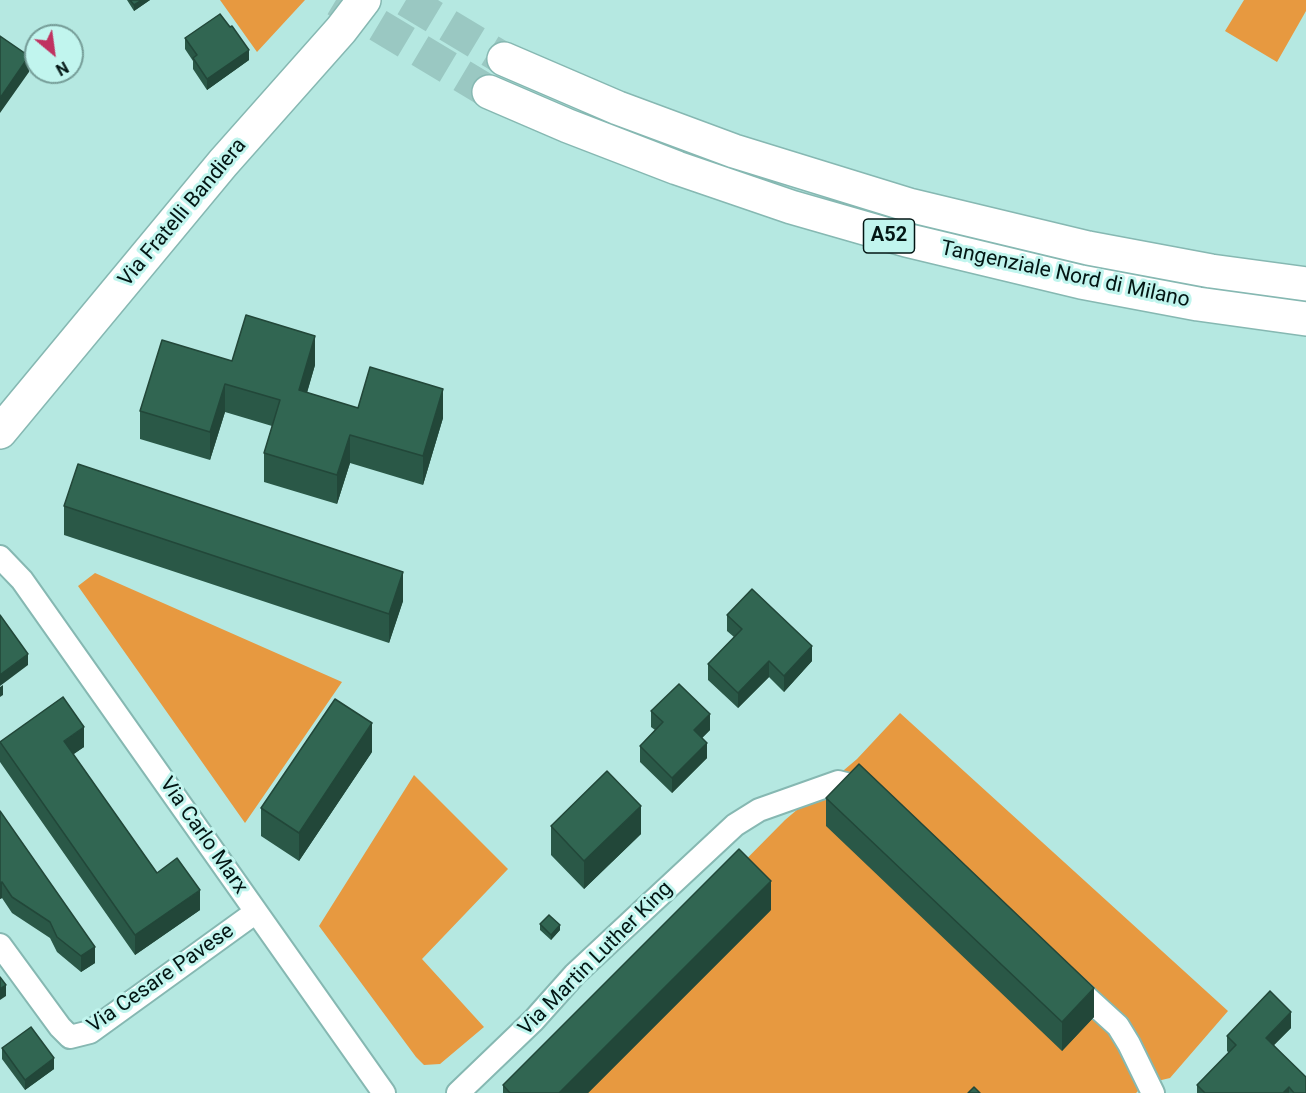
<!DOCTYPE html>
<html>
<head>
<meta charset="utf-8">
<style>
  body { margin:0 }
  #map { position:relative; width:1306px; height:1093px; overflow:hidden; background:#b5e8e1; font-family:Roboto,sans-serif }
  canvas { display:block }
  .north { position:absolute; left:24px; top:24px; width:60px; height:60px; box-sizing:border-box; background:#c1f5ee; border:2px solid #759c97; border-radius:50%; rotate:151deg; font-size:16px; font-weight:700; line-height:24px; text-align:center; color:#031614 }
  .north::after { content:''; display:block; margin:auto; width:21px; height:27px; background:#c03260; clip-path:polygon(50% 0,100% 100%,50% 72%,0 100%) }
</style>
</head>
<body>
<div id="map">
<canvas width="1306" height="1093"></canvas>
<div class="north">N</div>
</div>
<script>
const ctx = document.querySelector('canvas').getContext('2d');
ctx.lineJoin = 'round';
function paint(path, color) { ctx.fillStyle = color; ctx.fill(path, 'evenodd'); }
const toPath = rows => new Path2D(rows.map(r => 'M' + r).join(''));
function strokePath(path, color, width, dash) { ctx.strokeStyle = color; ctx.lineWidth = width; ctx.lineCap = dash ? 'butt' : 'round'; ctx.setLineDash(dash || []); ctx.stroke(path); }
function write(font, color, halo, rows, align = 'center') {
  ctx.font = font + ' Roboto,sans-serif'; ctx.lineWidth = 6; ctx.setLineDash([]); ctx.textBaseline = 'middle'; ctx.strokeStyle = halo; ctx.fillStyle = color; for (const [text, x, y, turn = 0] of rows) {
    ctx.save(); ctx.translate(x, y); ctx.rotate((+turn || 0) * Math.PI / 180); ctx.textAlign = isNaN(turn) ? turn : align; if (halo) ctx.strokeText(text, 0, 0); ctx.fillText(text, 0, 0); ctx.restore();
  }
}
paint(toPath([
  [220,0,305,0,257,52],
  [1244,0,1306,0,1306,11,1277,62,1225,31],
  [95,573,342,682,245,823,78,586],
  [900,713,1228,1011,1170,1078,1145,1084,1136,1093,515,1093,785,820,857,759],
  [414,775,508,869,422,959,484,1027,440,1064,424,1065,416,1057,319,926]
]), '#e79940');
strokePath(toPath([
  [336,0,489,92],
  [406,0,504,59]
]), '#9ac8c2', 33, [33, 16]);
const street = toPath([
  [0,557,22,580,384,1093],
  [0,945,60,1027,70,1037,90,1032,256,912],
  [1073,985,1118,1026,1129,1044,1153,1093],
  [458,1093,534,1020,575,974,735,825,759,810,838,782,858,787,866,794]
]);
const secondary = toPath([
  [0,432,223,163,341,30,364,0]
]);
const highway = toPath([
  [504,59,618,108,734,151,909,205,1088,248,1211,271,1306,284],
  [489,92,568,126,677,168,791,207,906,240,1081,282,1198,304,1306,319]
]);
strokePath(street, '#86b8b2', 26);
strokePath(secondary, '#86b8b2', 36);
strokePath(highway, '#86b8b2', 36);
strokePath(street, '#fff', 22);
strokePath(secondary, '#fff', 33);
strokePath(highway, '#fff', 33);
paint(toPath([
  [127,0,150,0,134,11],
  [230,27,249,60,207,90,193,69,193,61,185,49,185,38],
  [232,361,315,365,307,393,358,408,443,418,423,485,350,463,337,504,264,482,264,453,272,426,225,412,210,460,140,439,140,411],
  [64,506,403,601,389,643,64,535],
  [727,615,812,661,784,692,769,677,738,708,708,680,708,664,734,637,727,631],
  [651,711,710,730,702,738,707,758,672,793,640,762,640,746,655,730,651,727],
  [0,741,84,747,73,754,157,873,200,910,135,955,0,762],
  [372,752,299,861,261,836,261,808],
  [826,798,1094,1017,1062,1051,826,826],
  [0,811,95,963,81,972,57,952,50,938,12,913,2,898,0,899],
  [551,826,641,834,584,889,551,855],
  [771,910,588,1093,503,1093,503,1085],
  [540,924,560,930,551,940,540,930],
  [1291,1028,1274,1045,1306,1093,1197,1093,1197,1085,1229,1053,1227,1051,1227,1036],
  [2,1048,54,1069,25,1090,2,1059]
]), '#2a5847');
paint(toPath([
  [142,0,150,0,134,11,134,5],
  [249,50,249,60,207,90,207,79],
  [29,56,29,72,0,113,0,98],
  [315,336,315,365,299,419,299,390],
  [225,384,225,412,210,460,210,432],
  [443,389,443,418,423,485,423,456],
  [350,435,350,463,337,504,337,475],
  [403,572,403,601,389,643,389,614],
  [812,646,812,661,784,692,784,676],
  [28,654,28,665,0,686,0,675],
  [769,661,769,677,738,708,738,693],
  [3,685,3,695,0,697,0,687],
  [710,714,710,730,694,746,694,730],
  [372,723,372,752,299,861,299,833],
  [84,727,84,747,64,761,64,741],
  [707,743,707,758,672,793,672,778],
  [641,806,641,834,584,889,584,861],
  [771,881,771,910,588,1093,559,1093],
  [2,882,2,898,0,899,0,883],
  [200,890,200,910,135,955,135,935],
  [560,925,560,930,551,940,551,935],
  [95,947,95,963,81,972,81,956],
  [6,985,6,996,0,1000,0,989],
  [1094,988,1094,1017,1062,1051,1062,1022],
  [1291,1012,1291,1028,1266,1053,1266,1038],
  [54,1058,54,1069,25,1090,25,1080],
  [1289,1087,1289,1093,1283,1093]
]), '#224739');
const building = toPath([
  [130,0,142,0,134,5,130,0],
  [220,14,230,27,232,26,249,50,207,79,193,58,197,55,185,38,220,14],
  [0,36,29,56,0,98,0,36],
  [246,315,315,336,299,390,358,408,370,367,443,389,423,456,350,435,337,475,264,453,280,400,225,384,210,432,140,411,162,340,232,361,246,315],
  [78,464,403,572,389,614,64,506,78,464],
  [752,589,812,646,784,676,769,661,738,693,708,664,742,629,727,615,752,589],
  [0,615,28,654,0,675,0,615],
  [679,684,710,714,694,730,707,743,672,778,640,746,663,722,651,711,679,684],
  [63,697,84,727,64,741,157,873,177,858,200,890,135,935,0,742,63,697],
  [335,699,372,723,299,833,261,808,335,699],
  [859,764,1094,988,1062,1022,826,798,859,764],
  [607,771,641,806,584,861,551,826,607,771],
  [0,811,95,947,81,956,57,937,50,922,12,897,2,882,0,883,0,811],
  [739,849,771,881,559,1093,510,1093,503,1085,739,849],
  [549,915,560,925,551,935,540,924,549,915],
  [0,977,6,985,0,989,0,977],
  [1270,991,1291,1012,1266,1038,1306,1077,1306,1093,1294,1093,1289,1087,1283,1093,1205,1093,1197,1085,1236,1045,1227,1036,1270,991],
  [31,1027,54,1058,25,1080,2,1048,31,1027],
  [974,1087,980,1093,968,1093,974,1087]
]);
paint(building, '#316652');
strokePath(building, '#224739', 1.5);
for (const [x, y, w] of [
  [889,236,51]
]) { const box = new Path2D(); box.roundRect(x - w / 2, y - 17, w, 34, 4.5); ctx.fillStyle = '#c1f5ee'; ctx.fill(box); strokePath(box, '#031614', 1.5); }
write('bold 20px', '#031614', null, [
  ["A52",889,236]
]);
write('21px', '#031614', '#c1f5ee', [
  ["Via Fratelli Bandiera",183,213,-50],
  ["Tangenziale Nord di Milano",1065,275,12],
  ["Via Carlo Marx",203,836,55],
  ["Via Martin Luther King",596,959,-45],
  ["Via Cesare Pavese",161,979,-35]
]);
</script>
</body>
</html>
